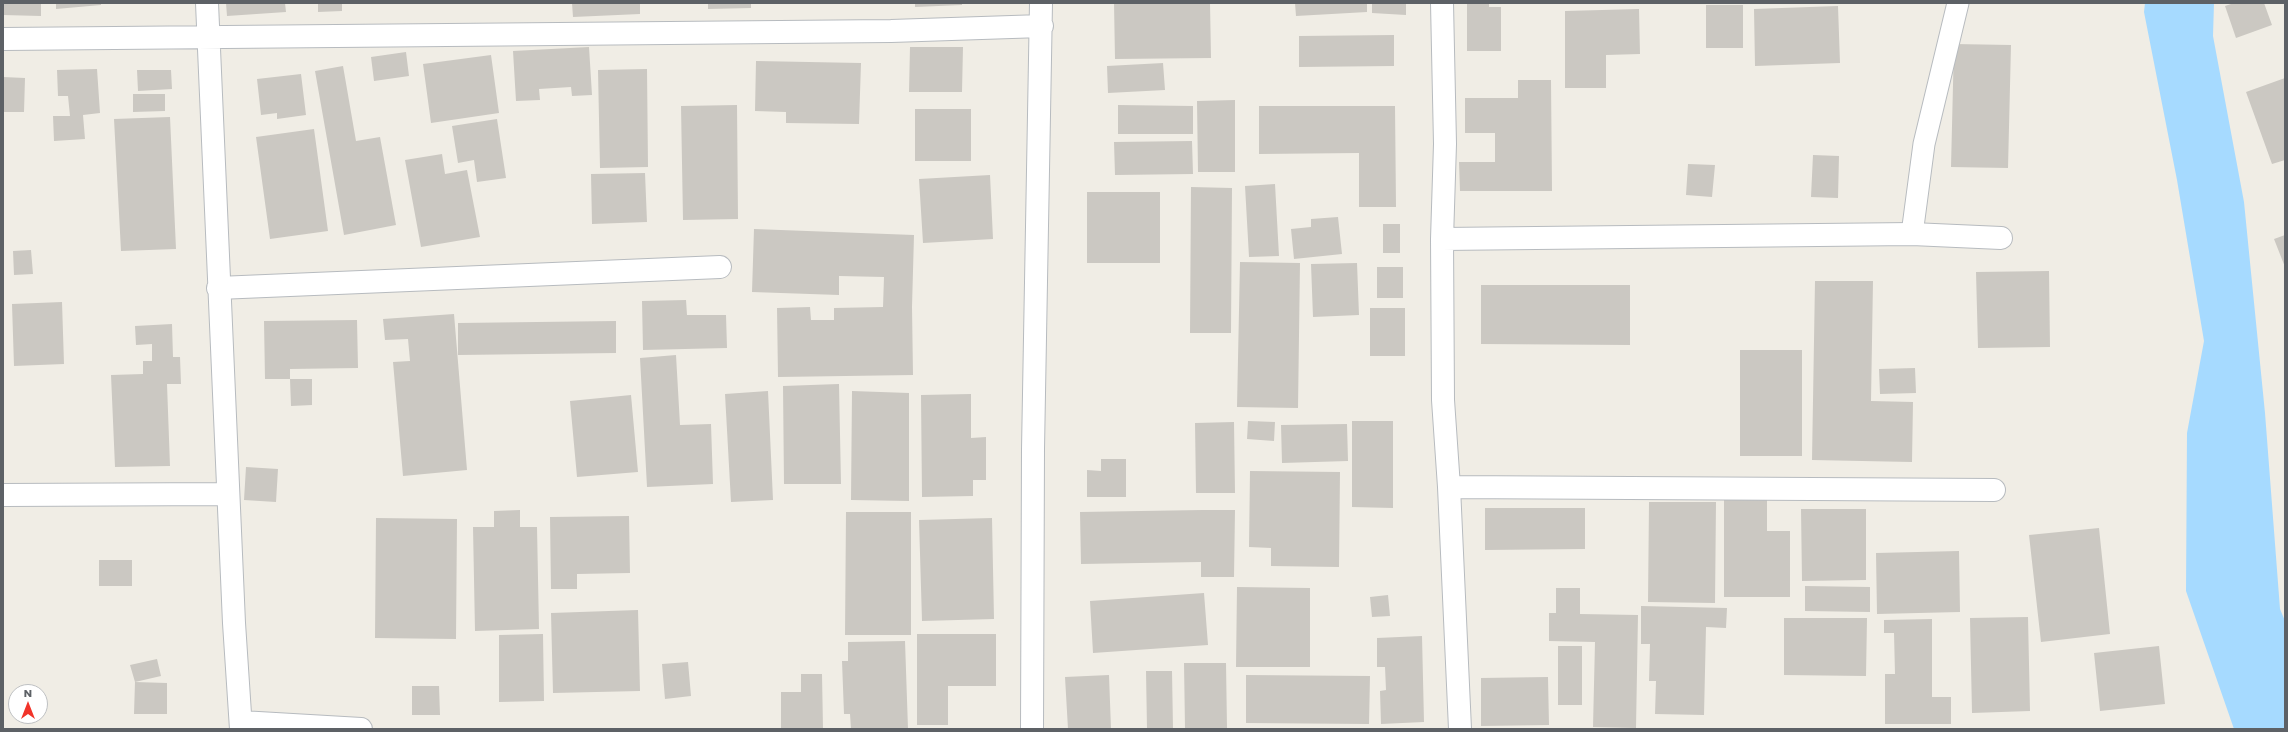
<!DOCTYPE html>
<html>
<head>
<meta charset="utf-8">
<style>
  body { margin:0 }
  #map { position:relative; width:2288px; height:732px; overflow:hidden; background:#f0ede5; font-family:Poppins,sans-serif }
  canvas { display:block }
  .frame { position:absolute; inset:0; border:4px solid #5d6166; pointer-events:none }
  .north { position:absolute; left:8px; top:684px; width:40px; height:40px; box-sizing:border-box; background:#fff; border:1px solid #bec0c2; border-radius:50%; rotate:0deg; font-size:11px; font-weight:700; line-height:16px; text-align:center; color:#5d6166 }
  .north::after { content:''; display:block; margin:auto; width:14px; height:18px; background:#f1342a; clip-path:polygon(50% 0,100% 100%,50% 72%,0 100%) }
</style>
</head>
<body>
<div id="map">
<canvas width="2288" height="732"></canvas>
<div class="frame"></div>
<div class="north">N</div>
</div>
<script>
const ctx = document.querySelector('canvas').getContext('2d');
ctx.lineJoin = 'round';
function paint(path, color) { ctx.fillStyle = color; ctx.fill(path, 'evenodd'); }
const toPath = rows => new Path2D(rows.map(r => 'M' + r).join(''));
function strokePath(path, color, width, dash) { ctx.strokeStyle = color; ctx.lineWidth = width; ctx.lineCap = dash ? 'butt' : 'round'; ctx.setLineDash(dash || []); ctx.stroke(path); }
paint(toPath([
  [2145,3,2214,3,2213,36,2244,202,2265,413,2280,609,2285,621,2285,729,2234,729,2186,591,2187,433,2204,341,2177,180,2144,12]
]), '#a6daff');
paint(toPath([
  [3,3,41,3,41,16,3,15],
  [56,3,101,3,101,5,56,9],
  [226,3,285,3,286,12,227,16],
  [318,3,342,3,342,11,318,12],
  [572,3,640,3,640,14,573,17],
  [708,3,751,3,751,8,708,9],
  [915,3,962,3,962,5,915,7],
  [1114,3,1210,3,1211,58,1115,59],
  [1295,3,1367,3,1367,12,1296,16],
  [1372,3,1406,3,1406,15,1372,13],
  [1467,3,1489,3,1489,7,1501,7,1501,51,1467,51],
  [2234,3,2264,3,2272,25,2236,38,2225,6],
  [1706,5,1743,5,1743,48,1706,48],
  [1838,6,1840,63,1755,66,1754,9],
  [1639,9,1640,54,1606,55,1606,88,1565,88,1565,11],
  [1394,35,1394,66,1299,67,1299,36],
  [1954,44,2011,45,2008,168,1951,167],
  [589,47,592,95,572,96,571,87,539,89,540,100,516,101,513,51],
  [910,47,963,47,962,92,909,92],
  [406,52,409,76,374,81,371,57],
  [491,55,499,113,431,123,423,64],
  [756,61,861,63,859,124,786,123,786,112,755,111],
  [1163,63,1165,90,1108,93,1107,66],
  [343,66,356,141,380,137,396,225,344,235,315,71],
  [97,69,100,113,83,115,85,139,54,141,53,116,70,116,68,96,58,96,57,70],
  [647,69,648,167,600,168,598,70],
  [137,70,171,70,172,89,138,91],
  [301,74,306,115,277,119,277,113,261,115,257,79],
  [3,77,25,78,24,112,3,112],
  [2285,78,2285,160,2272,164,2246,92],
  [1518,80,1551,80,1552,191,1460,191,1459,162,1495,162,1495,133,1465,133,1465,98,1518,98],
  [133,94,165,94,165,111,133,112],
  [1235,100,1235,172,1198,172,1197,101],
  [737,105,738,219,683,220,681,106],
  [1118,105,1193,106,1193,134,1118,134],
  [1259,106,1395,106,1396,207,1359,207,1359,153,1259,154],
  [915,109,971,109,971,161,915,161],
  [170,117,176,249,121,251,114,119],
  [497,119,506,178,477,182,474,160,458,163,452,126],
  [314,129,328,231,270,239,256,137],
  [1192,141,1193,174,1115,175,1114,142],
  [442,154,445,174,467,170,480,237,421,247,405,160],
  [1813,155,1839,156,1838,198,1811,197],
  [1688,164,1715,165,1712,197,1686,195],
  [645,173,647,222,592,224,591,174],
  [990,175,993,239,923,243,919,179],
  [1275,184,1279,256,1249,257,1245,186],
  [1191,187,1232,188,1231,333,1190,333],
  [1087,192,1160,192,1160,263,1087,263],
  [1338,217,1342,254,1294,259,1291,229,1311,227,1311,219],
  [1383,224,1400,224,1400,253,1383,253],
  [754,229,914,235,912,307,913,375,778,377,777,308,810,307,811,320,834,320,834,308,883,307,884,277,839,276,839,295,752,292],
  [2285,235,2285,267,2274,239],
  [31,250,33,274,14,275,13,251],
  [1240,262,1300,263,1298,408,1237,407],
  [1357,263,1359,315,1313,317,1311,264],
  [1377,267,1403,267,1403,298,1377,298],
  [2049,271,2050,347,1978,348,1976,272],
  [1815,281,1873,281,1871,401,1913,402,1912,462,1812,460],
  [1481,285,1630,285,1630,345,1481,344],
  [686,300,687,315,726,315,727,348,643,350,642,301],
  [62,302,64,364,14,366,12,304],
  [1370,308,1405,308,1405,356,1370,356],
  [454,314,467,470,403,476,393,362,410,361,408,339,385,340,383,319],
  [357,320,358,368,290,369,290,379,265,379,264,321],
  [616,321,616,353,458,355,458,323],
  [172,324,173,357,180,357,181,384,167,384,170,466,115,467,111,375,143,374,143,361,152,361,152,344,136,345,135,326],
  [1740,350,1802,350,1802,456,1740,456],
  [676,355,680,425,711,424,713,484,647,487,640,358],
  [1915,368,1916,393,1880,394,1879,369],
  [290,379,312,379,312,405,291,406],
  [839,384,841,484,784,484,783,386],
  [768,391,773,500,731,502,725,394],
  [852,391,909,393,909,501,851,500],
  [971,394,971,438,986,437,986,480,973,480,973,496,922,497,921,395],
  [631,395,638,472,577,477,570,401],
  [1248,421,1275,422,1274,441,1247,439],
  [1352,421,1393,421,1393,508,1352,507],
  [1234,422,1235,493,1196,493,1195,423],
  [1347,424,1348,461,1282,463,1281,425],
  [1101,459,1126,459,1126,497,1087,497,1087,470,1101,471],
  [246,467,278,469,276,502,244,500],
  [1250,471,1340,472,1339,567,1271,566,1271,548,1249,547],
  [1724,491,1767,491,1767,531,1790,531,1790,597,1724,597],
  [1649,502,1716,502,1715,603,1648,602],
  [1485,508,1585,508,1585,549,1485,550],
  [1801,509,1866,509,1866,580,1802,581],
  [520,510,520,527,537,527,539,629,475,631,473,527,494,527,494,511],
  [1202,510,1235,510,1234,577,1201,577,1201,562,1081,564,1080,512],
  [846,512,911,512,911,635,845,635],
  [629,516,630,573,577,574,577,589,551,589,550,517],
  [376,518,457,519,456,639,375,638],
  [992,518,994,619,922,621,919,520],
  [2099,528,2110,634,2041,642,2029,535],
  [1959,551,1960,612,1877,614,1876,553],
  [99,560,132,560,132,586,99,586],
  [1805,586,1870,587,1870,612,1805,611],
  [1237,587,1310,588,1310,667,1236,667],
  [1556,588,1580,588,1580,614,1638,615,1636,728,1593,727,1595,642,1549,641,1549,613,1556,613],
  [1204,593,1208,645,1093,653,1090,601],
  [1388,595,1390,616,1372,617,1370,597],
  [1641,606,1727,608,1726,628,1706,627,1704,715,1655,714,1656,681,1649,681,1650,644,1641,644],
  [638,610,640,691,553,693,551,613],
  [2028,617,2030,711,1972,713,1970,618],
  [1784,618,1867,618,1866,676,1784,675],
  [1932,619,1932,697,1951,697,1951,724,1885,724,1885,674,1895,674,1894,633,1884,633,1884,620],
  [543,634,544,701,499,702,499,635],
  [917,634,996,634,996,686,948,686,948,725,917,725],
  [1422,636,1424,722,1381,724,1380,691,1386,690,1385,667,1377,667,1377,638],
  [905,641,908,729,851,729,850,714,844,714,842,661,848,661,848,642],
  [1558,646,1582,646,1582,705,1558,705],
  [2159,646,2165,704,2100,711,2094,653],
  [157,659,161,676,135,682,130,665],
  [688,662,691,696,665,699,662,664],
  [1184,663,1226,663,1227,728,1185,728],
  [1146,671,1172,671,1173,729,1147,729],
  [801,674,822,674,823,729,781,729,781,692,801,692],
  [1109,675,1111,729,1068,729,1065,677],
  [1246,675,1370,676,1369,724,1246,723],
  [1548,677,1549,725,1481,726,1481,678],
  [135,682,167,683,167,714,134,714],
  [412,686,439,686,440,715,412,715]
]), '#cbc8c2');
const service = toPath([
  [1912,234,1924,144,1958,3]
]);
const minor = toPath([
  [207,3,234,623,241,729],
  [1442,3,1445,144,1442,239,1443,400,1449,487,1460,729],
  [3,39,891,31,1042,26],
  [1442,239,1912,234,2001,238],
  [218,288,720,267],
  [1449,487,1994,490],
  [3,495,228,494],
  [241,722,361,729],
  [1032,729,1033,449,1041,3]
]);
strokePath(service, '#b7bbbf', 23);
strokePath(minor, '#b7bbbf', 24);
strokePath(service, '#fff', 21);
strokePath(minor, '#fff', 22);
</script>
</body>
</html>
